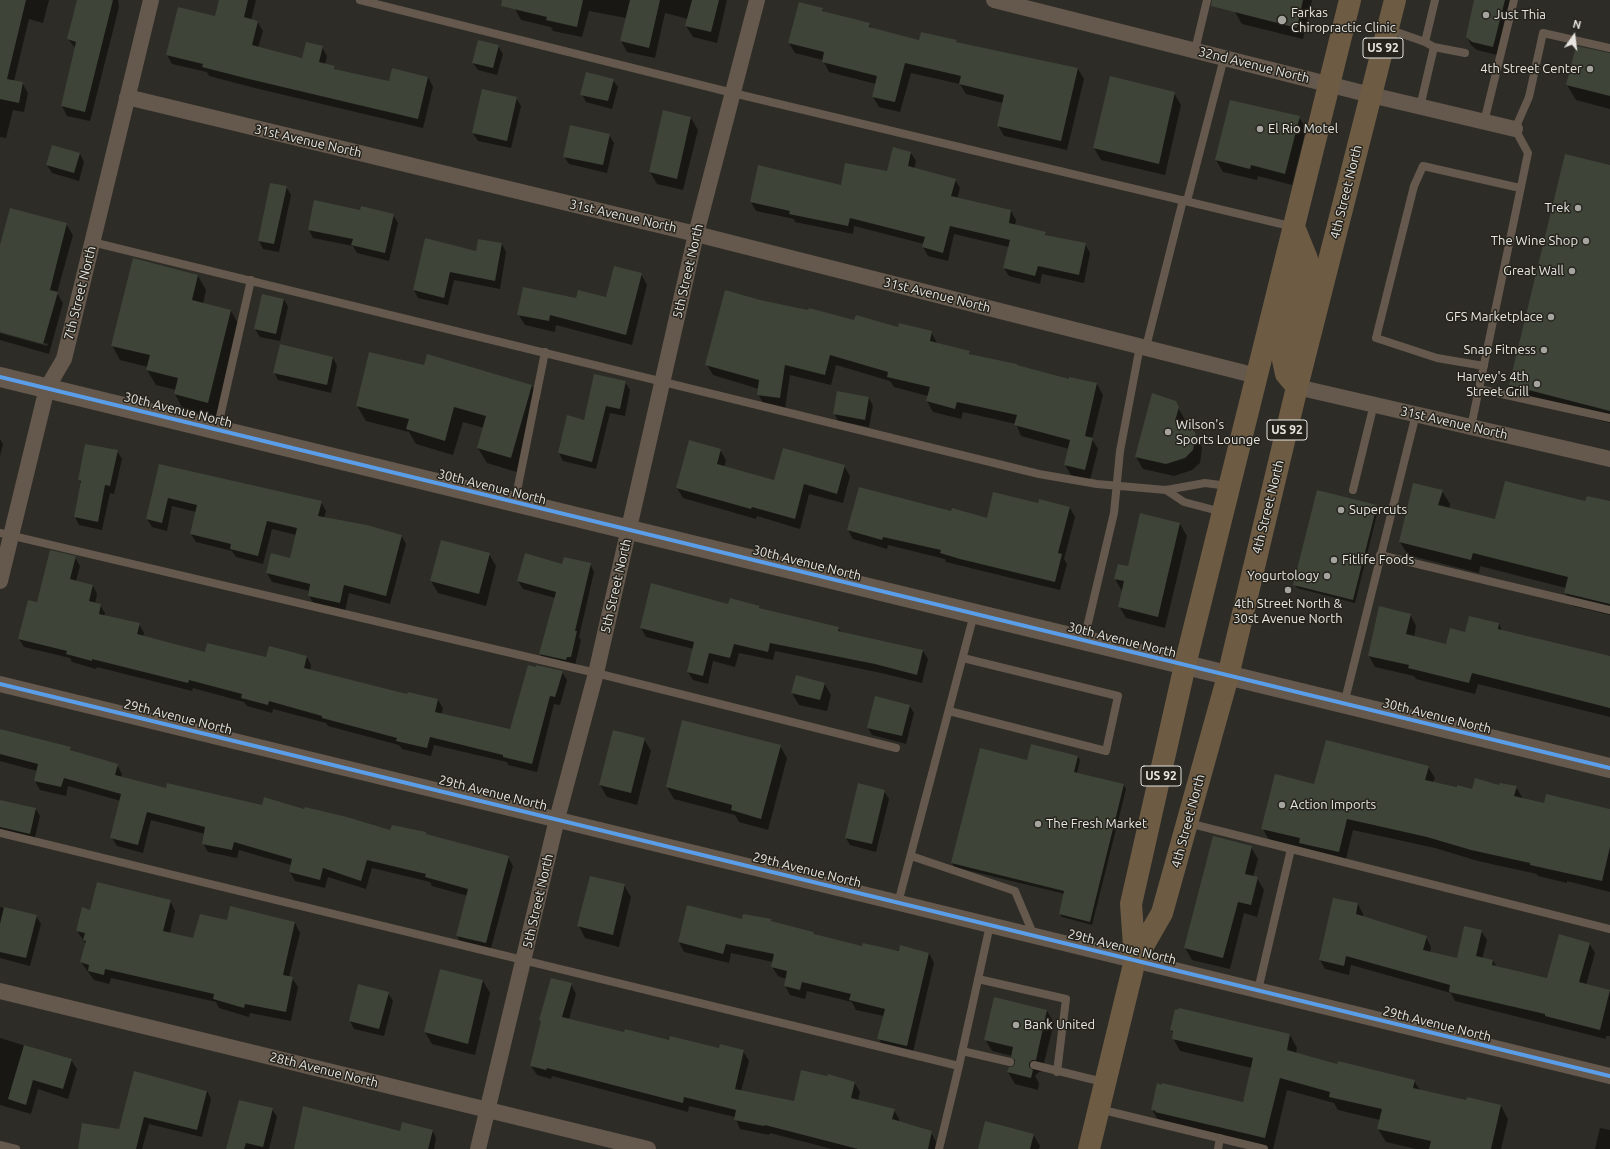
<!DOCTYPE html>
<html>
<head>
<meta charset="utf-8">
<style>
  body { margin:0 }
  #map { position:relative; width:1610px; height:1149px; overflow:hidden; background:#2d2c27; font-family:Ubuntu,sans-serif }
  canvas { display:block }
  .north { position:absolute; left:1554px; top:16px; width:40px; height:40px; -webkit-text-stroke:3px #25231c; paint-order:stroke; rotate:14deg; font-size:11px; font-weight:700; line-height:16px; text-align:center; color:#e6e5e0 }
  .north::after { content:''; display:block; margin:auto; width:14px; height:18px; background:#e6e5e0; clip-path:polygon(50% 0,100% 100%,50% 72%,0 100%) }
</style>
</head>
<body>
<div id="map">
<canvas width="1610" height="1149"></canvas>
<div class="north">N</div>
</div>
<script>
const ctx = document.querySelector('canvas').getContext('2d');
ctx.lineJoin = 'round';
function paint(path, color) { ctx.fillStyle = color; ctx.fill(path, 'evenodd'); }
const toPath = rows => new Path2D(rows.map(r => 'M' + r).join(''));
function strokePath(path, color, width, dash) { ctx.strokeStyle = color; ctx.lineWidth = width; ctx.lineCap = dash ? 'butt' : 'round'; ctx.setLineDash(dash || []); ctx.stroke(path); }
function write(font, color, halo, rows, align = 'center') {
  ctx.font = font + ' Ubuntu,sans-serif'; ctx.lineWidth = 3; ctx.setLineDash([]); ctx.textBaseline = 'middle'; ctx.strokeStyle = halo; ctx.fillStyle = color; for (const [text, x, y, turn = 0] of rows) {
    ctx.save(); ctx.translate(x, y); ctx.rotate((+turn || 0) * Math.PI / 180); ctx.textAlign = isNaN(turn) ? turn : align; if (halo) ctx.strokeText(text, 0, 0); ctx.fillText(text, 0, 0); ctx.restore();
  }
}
paint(toPath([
  [0,0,49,0,43,23,29,19,14,81,22,83,28,93,24,112,13,110,6,138,0,137],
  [78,0,118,0,119,7,90,121,67,116,62,106,76,49,68,39],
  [220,0,256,0,251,20,257,21,263,31,258,48,303,59,322,47,327,56,325,64,334,67,336,70,390,82,428,77,433,87,423,128,255,88,209,76,207,72,172,64,167,55,216,17],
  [517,0,727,0,717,43,693,37,686,26,688,19,665,13,655,58,627,52,621,41,626,18,589,11,582,37,553,31,551,27,521,20,515,9],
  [1238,0,1312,0,1303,39,1242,24,1235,12],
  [1475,0,1511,0,1497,55,1477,50,1471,45,1467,37],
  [822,9,824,13,869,24,872,29,920,41,956,41,958,44,1078,69,1084,79,1067,150,1004,136,998,125,1003,103,966,94,960,84,911,73,900,112,879,107,873,97,876,84,829,72,823,60,795,53,789,43],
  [498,46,503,54,497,75,478,70,473,63],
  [1610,54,1610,109,1576,100,1567,85],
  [613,80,618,87,612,109,586,102,582,94],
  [1174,93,1181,105,1165,175,1101,160,1094,148],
  [516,98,521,106,511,148,478,141,473,133],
  [1299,117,1306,129,1292,185,1258,176,1257,180,1223,172,1216,160],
  [691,118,698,130,683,190,657,184,650,172],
  [609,135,614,143,607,173,569,164,564,156],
  [53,146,80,154,84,162,79,181,52,173,47,165],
  [911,153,916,161,914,169,955,180,960,188,957,199,1011,211,1016,220,1015,225,1045,233,1047,236,1085,244,1090,253,1084,283,1042,274,1040,284,1009,276,1004,268,1009,247,954,234,948,261,928,256,923,247,924,244,854,226,853,234,795,222,794,219,756,211,751,202,759,167,842,186,888,173],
  [1610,166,1610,423,1518,400,1510,385],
  [286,187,291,195,279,252,263,249,259,241],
  [360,211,393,215,398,223,389,261,357,253,353,246,313,238,309,230],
  [66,224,73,235,57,293,63,303,49,354,0,340,0,333,47,346,48,344,0,331,0,249],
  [479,240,502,244,506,252,500,289,454,280,448,305,418,298,414,290,477,252],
  [641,274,647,285,632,345,556,325,555,332,525,325,518,314,577,299,607,298],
  [198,276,206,290,203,304,231,311,239,325,216,418,183,409,175,394,176,390,156,385,147,370,148,367,120,360,112,345],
  [284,299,288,307,280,341,260,337,255,329],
  [760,301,855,321,931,332,937,343,969,352,971,355,1069,380,1097,384,1103,395,1092,439,1098,449,1090,480,1071,475,1065,465,1069,449,1021,436,1016,424,963,412,961,419,933,412,927,401,928,396,894,387,890,381,836,365,831,385,790,375,785,409,764,405,758,394,759,389,713,375,707,365],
  [369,353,425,366,532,386,540,401,520,473,487,463,478,448,484,428,463,422,453,455,416,444,409,432,366,421,357,406],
  [333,358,337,366,331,393,278,380,274,372],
  [625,382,630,390,625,416,610,413,596,469,563,461,559,453,567,417,585,421],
  [869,398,873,406,869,427,838,421,834,413],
  [1175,402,1185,420,1184,426,1192,429,1202,448,1200,463,1192,470,1174,476,1143,469,1136,457],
  [0,439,3,444,0,456],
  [720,450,726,460,724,467,775,481,844,466,850,476,843,503,809,494,800,529,757,516,756,519,683,498,677,488],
  [117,451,122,459,114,494,110,493,102,530,79,525,75,517,82,485,79,480],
  [160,465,321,502,326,511,324,518,401,535,406,544,390,604,349,593,345,611,314,604,309,596,310,591,272,582,267,573,291,559,296,535,272,529,263,564,236,557,232,551,196,542,191,534,196,512,172,506,167,531,152,527,147,519],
  [1442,491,1450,504,1449,508,1496,520,1610,502,1610,615,1573,606,1565,593,1566,588,1480,566,1479,573,1408,555,1400,542],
  [1039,505,1070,508,1075,517,1064,559,1067,564,1060,590,946,562,945,559,888,545,887,549,853,539,848,530,952,512,988,519],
  [1376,506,1378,510,1355,603,1297,588,1295,585],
  [1180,524,1187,536,1165,628,1126,618,1119,606,1122,591,1115,579],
  [489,554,496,566,486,606,438,593,431,581],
  [75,557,80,566,76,581,93,586,97,594,95,604,100,605,105,613,104,616,139,624,144,633,143,637,206,653,267,658,307,657,311,665,310,671,408,695,408,694,438,700,443,708,441,715,511,731,562,672,567,680,560,705,554,704,537,772,508,765,507,762,434,745,431,756,402,749,399,745,328,726,326,723,273,709,272,713,247,706,244,702,193,688,192,691,97,667,96,669,72,662,70,658,24,647,19,639],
  [590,564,594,572,579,637,581,640,575,665,545,662,540,654,555,598,523,589,518,581,563,565],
  [729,605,759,606,761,610,838,628,841,632,923,651,928,659,922,683,881,673,775,651,773,660,739,653,735,667,713,661,708,684,693,680,688,672,694,649,646,637,641,628],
  [1410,614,1416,626,1414,637,1447,645,1466,633,1499,624,1502,631,1610,657,1610,717,1478,684,1475,694,1416,679,1414,676,1375,667,1369,656],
  [824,683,831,695,827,711,799,705,792,693],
  [909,705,914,713,906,744,872,735,868,728],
  [0,730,70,748,72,752,117,765,122,774,121,777,167,789,262,806,305,810,391,832,427,835,508,857,513,866,490,952,462,945,457,936,468,896,432,886,430,882,372,868,366,889,328,877,325,888,295,881,290,872,291,865,239,850,237,858,208,852,203,843,205,834,151,820,143,853,117,846,112,838,121,801,68,786,66,796,40,790,35,781,37,771,0,761],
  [644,739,651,751,637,805,607,797,600,785],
  [780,746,787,758,768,830,739,822,735,815,674,799,667,787],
  [1078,757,1080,760,1077,773,1124,785,1126,789,1092,925,1062,917,1060,914,1065,894,954,867,952,863,1028,761],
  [1428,767,1435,778,1433,782,1473,790,1500,786,1516,787,1523,799,1545,804,1610,810,1610,892,1567,881,1567,883,1538,876,1537,874,1478,861,1435,848,1353,830,1345,863,1269,840,1263,829,1315,785],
  [884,791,889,799,876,852,850,845,846,838],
  [0,801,35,808,40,816,34,841,0,833],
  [1251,847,1258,859,1253,877,1257,878,1264,890,1257,917,1244,913,1230,969,1192,960,1185,948],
  [624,885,631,897,619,947,585,938,579,926],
  [1334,899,1358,904,1363,914,1363,917,1426,937,1431,947,1430,952,1457,959,1481,931,1487,940,1482,959,1493,961,1496,966,1548,979,1589,943,1595,953,1586,985,1610,991,1610,1036,1606,1036,1606,1039,1455,1001,1451,993,1351,965,1349,975,1325,969,1320,960],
  [170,901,175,911,170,933,194,939,228,922,295,923,300,933,289,977,292,978,298,987,291,1021,250,1013,249,1017,219,1008,216,1002,111,978,109,984,94,980,81,962,86,944,77,931,91,911],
  [0,907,36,916,41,924,30,966,0,958],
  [771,920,772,922,814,932,815,935,863,947,929,953,934,963,912,1056,884,1048,879,1039,884,1016,856,1010,852,1002,807,991,805,999,790,995,785,985,786,979,778,976,772,967,773,962,731,953,729,963,684,952,679,942,743,921],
  [483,981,490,993,475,1055,432,1044,425,1032],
  [571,984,576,994,569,1019,625,1033,670,1042,719,1050,743,1051,749,1061,741,1091,795,1102,854,1082,860,1092,858,1100,894,1110,899,1119,899,1122,931,1132,936,1142,935,1149,832,1149,770,1133,769,1135,740,1129,735,1117,689,1106,688,1112,552,1076,551,1079,537,1075,531,1066],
  [388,993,393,1001,384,1036,354,1029,350,1021],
  [994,999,1047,1011,1054,1023,1042,1071,1039,1072,1035,1076,1039,1083,1038,1090,1015,1084,1008,1072,1016,1064,1012,1056,992,1051,985,1039],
  [1171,1030,1290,1035,1297,1048,1296,1053,1338,1065,1414,1081,1420,1090,1467,1102,1501,1106,1508,1119,1501,1149,1416,1149,1386,1142,1378,1129,1380,1120,1338,1110,1334,1103,1287,1090,1273,1149,1264,1149,1159,1122,1152,1109,1243,1103,1252,1068,1180,1051,1173,1038,1174,1035],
  [0,1038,71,1060,77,1069,68,1099,38,1089,31,1114,0,1105],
  [135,1072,207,1091,211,1099,202,1137,149,1124,142,1149,79,1149,119,1130],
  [272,1109,277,1117,269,1149,227,1149],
  [1600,1128,1610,1130,1610,1149,1595,1149],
  [432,1130,436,1138,434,1149,296,1149,401,1132],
  [1033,1134,1040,1146,1039,1149,979,1149]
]), '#0007');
paint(toPath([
  [0,0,26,0,7,79,23,82,19,103,0,99],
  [77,0,113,0,85,112,61,106,76,42,67,39],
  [219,0,248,0,244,17,258,21,252,45,302,58,306,42,323,46,319,62,335,66,334,69,389,81,392,68,428,77,418,119,249,79,202,67,203,64,166,55,178,7,215,16],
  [502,0,583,0,577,27,546,20,547,17,501,6],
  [630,0,660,0,649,48,620,41],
  [692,0,719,0,711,32,685,26],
  [1212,0,1303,0,1297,28,1211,6],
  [1474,0,1505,0,1493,47,1472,42,1466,37],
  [799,2,823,8,822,11,870,23,869,27,919,40,921,32,957,40,956,42,1078,68,1061,141,997,126,1004,95,959,84,961,76,905,63,895,102,872,97,877,76,822,62,824,52,788,43],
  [478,40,499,45,493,68,472,63],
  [1576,46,1610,53,1610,96,1566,85],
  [586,72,614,79,608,101,580,95],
  [1110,76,1175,92,1159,164,1093,148],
  [482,89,517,97,507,141,472,133],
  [1230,100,1300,116,1285,174,1251,165,1250,169,1215,160],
  [663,110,691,117,677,179,649,172],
  [570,125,610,134,603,165,563,157],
  [52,145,80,153,74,173,46,165],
  [893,147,911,152,908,166,956,179,951,196,1011,210,1009,223,1046,232,1045,235,1086,243,1079,275,1038,266,1035,276,1003,268,1010,240,950,226,943,253,922,247,925,237,850,218,848,226,789,214,790,211,750,202,758,165,841,185,845,163,887,171],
  [1565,154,1610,165,1610,411,1509,385],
  [270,183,287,186,274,244,258,241],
  [314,200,360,210,361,206,394,214,385,253,351,245,353,239,308,230],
  [10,208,67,223,50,290,58,292,43,344,0,332,0,245],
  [425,238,476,251,478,239,502,243,495,281,450,272,444,298,413,290],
  [133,258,198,275,192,300,231,310,208,403,174,394,178,378,146,370,150,355,111,346],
  [614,266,642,273,626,335,550,315,549,321,517,315,523,287,576,298,578,290,606,297],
  [725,290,760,300,808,310,809,308,854,320,856,315,898,327,899,323,932,331,930,341,970,351,969,354,1017,364,1017,365,1069,379,1069,377,1097,383,1085,436,1093,438,1085,470,1064,465,1070,440,1014,425,1017,415,957,402,955,409,926,401,930,387,887,377,888,372,830,355,825,375,785,365,780,398,757,395,759,380,705,365],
  [262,294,284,299,276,334,254,329],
  [280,344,333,357,327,385,273,373],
  [369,352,424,365,427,354,532,385,511,458,477,448,486,416,454,407,445,441,406,429,409,419,356,406],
  [594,374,626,381,620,409,606,406,592,462,558,453,567,415,584,420],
  [837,391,869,397,865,420,833,414],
  [1152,393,1176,401,1179,407,1175,421,1193,429,1196,435,1193,450,1185,458,1166,464,1135,457],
  [689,440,721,449,717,464,774,480,783,448,845,465,837,494,804,484,795,519,752,507,751,509,676,488],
  [85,444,118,450,110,486,105,485,98,522,74,517,81,481,78,480],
  [159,464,322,501,318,516,367,525,402,535,386,596,344,585,340,603,308,596,310,584,266,573,271,553,290,558,297,528,267,521,258,556,230,549,231,544,190,534,197,505,168,498,162,523,146,519],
  [1505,481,1585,501,1587,496,1610,501,1610,604,1564,593,1568,577,1473,553,1471,560,1399,542,1413,483,1443,490,1438,505,1495,519],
  [859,487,951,511,952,508,987,518,993,492,1038,503,1039,499,1070,507,1058,553,1062,554,1055,582,960,559,940,553,941,550,883,537,882,540,847,530],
  [1317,490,1377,505,1353,600,1293,585],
  [1140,513,1180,523,1158,617,1118,607,1124,581,1114,579,1118,564,1128,566],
  [441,540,490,553,479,594,430,581],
  [50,550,76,556,70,579,93,585,89,601,101,604,99,614,140,623,137,634,205,652,207,643,266,657,269,646,307,656,304,668,407,694,408,692,438,699,435,712,510,729,528,665,536,667,536,665,563,671,555,697,550,696,532,764,503,757,503,755,430,737,427,748,396,741,397,738,322,718,322,716,269,701,268,705,241,698,242,694,189,680,188,683,92,659,92,661,66,654,67,651,18,639,28,600,37,602],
  [525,553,562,564,564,557,591,563,575,631,577,631,571,657,567,657,566,660,539,654,556,592,517,581],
  [651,583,728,604,730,598,760,606,759,608,839,627,838,631,923,650,917,675,875,664,770,643,768,652,734,644,730,658,709,653,703,676,687,672,694,642,640,628],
  [1379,606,1411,614,1406,634,1446,644,1450,628,1465,632,1469,616,1499,623,1498,629,1610,656,1610,708,1472,673,1469,683,1408,668,1409,665,1368,656],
  [796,675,825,683,820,700,791,693],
  [875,696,910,705,902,736,867,728],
  [682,720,781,745,761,819,731,810,732,805,666,787],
  [0,729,71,747,70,750,118,764,115,775,166,788,167,783,262,805,264,797,304,809,305,807,347,817,390,830,392,825,426,832,426,834,509,856,486,943,456,936,468,889,425,877,426,874,367,860,361,881,323,868,320,880,289,872,292,859,234,842,232,850,202,844,205,827,147,812,138,845,110,838,121,794,64,778,61,787,34,781,38,764,0,754],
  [613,730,645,738,631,793,599,785],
  [1326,740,1429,766,1425,780,1457,787,1457,785,1472,789,1475,778,1499,785,1500,783,1517,786,1514,796,1544,803,1546,794,1610,809,1610,847,1602,881,1530,865,1530,863,1471,850,1427,837,1347,819,1339,852,1299,843,1300,838,1261,829,1275,774,1314,784],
  [1031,744,1078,756,1074,772,1124,784,1090,922,1059,914,1064,891,951,863,980,748,1027,760],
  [858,783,885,790,872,844,845,838],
  [0,800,36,808,30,834,0,827],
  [1213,836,1252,846,1245,874,1258,877,1251,905,1238,902,1223,958,1184,948],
  [590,876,625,884,613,935,577,926],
  [97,882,171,900,163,931,193,938,200,914,227,920,230,906,295,922,283,975,293,977,286,1012,245,1004,244,1008,213,999,214,994,105,969,104,975,88,971,89,965,80,962,86,941,83,940,85,933,76,931,82,907,90,910],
  [1333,898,1358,903,1356,914,1427,936,1423,950,1457,958,1464,926,1482,930,1476,956,1493,960,1492,965,1547,978,1559,934,1590,943,1579,982,1610,990,1600,1030,1545,1016,1545,1014,1449,992,1450,985,1346,956,1344,966,1319,960],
  [687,905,742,919,743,914,772,919,771,921,814,932,814,934,862,946,863,943,899,951,900,945,929,953,907,1046,877,1039,885,1009,849,1000,851,994,802,982,800,990,784,986,787,971,771,967,774,954,726,944,723,954,678,942],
  [4,907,37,915,26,958,0,952,0,924],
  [440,969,483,980,468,1044,424,1032],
  [551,978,572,983,562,1017,624,1032,625,1029,669,1040,670,1036,719,1048,720,1044,744,1050,735,1089,794,1101,801,1070,827,1076,828,1074,855,1082,851,1098,895,1109,892,1119,932,1131,928,1149,858,1149,765,1125,764,1126,734,1120,736,1110,684,1097,683,1103,547,1068,546,1070,530,1066,541,1021,539,1020],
  [358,984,389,992,379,1029,349,1021],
  [994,997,1047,1010,1036,1060,1032,1060,1029,1063,1029,1067,1033,1070,1031,1078,1007,1072,1009,1067,1012,1067,1015,1064,1015,1060,1011,1057,1013,1047,984,1040],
  [1179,1008,1290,1034,1287,1050,1337,1064,1338,1061,1415,1080,1413,1088,1466,1100,1467,1097,1501,1105,1491,1149,1429,1149,1431,1141,1377,1129,1382,1109,1329,1097,1330,1092,1280,1078,1265,1138,1155,1112,1156,1111,1151,1110,1157,1083,1162,1085,1162,1083,1243,1102,1253,1058,1172,1039,1173,1031,1170,1030,1175,1009,1178,1010],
  [24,1045,72,1059,63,1089,33,1080,26,1105,8,1099],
  [134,1071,207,1091,197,1130,144,1117,136,1149,78,1149,82,1123,119,1129],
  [239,1100,273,1108,263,1147,246,1143,244,1149,226,1149],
  [303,1106,400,1131,402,1122,433,1130,428,1149,294,1149],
  [985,1121,1034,1134,1030,1149,978,1149]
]), '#3e4437');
strokePath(toPath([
  [360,0,733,93,1294,227],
  [1435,0,1425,42,1434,47,1465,53],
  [1388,29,1425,42],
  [1195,50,1207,0],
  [1420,107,1434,47],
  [1484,122,1514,0],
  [1187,201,1224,58],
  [92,242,1039,474,1097,484,1166,490,1205,483,1228,486],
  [1146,347,1183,200],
  [1484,366,1437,358,1376,338,1414,186,1423,166,1520,188],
  [1479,389,1610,418],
  [1471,427,1528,153,1515,129,1529,97,1543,33,1610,48],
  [217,430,251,280],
  [1166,490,1184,502,1222,512],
  [1353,490,1374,404],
  [515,501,545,352],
  [0,533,596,673,896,748],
  [1380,555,1610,610],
  [1084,640,1114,513,1120,451,1140,346],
  [1344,704,1416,414],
  [949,711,1106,751,1118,696,963,658],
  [1188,823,1610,929],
  [0,833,959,1066,939,1149],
  [911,856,1015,891,1034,936],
  [898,903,974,614],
  [978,979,1066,999,1057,1072],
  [1258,990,1291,849],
  [962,1051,1010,1062],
  [1034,1065,1103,1082],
  [959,1066,990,925],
  [1099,1109,1264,1149],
  [0,1145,16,1149],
  [1218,1149,1220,1138]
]), '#65584c', 8);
strokePath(toPath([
  [994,0,1371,95,1515,129],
  [127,97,696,234,1257,376],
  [1297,387,1610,459],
  [0,581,47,388,64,359,151,0],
  [0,684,1610,1076],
  [0,991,648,1149],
  [478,1149,557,819,596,673,696,234,757,0]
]), '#65584c', 16);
strokePath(toPath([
  [0,377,1610,768]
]), '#65584c', 20);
strokePath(toPath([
  [1294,227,1307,259,1283,360,1286,374,1297,387],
  [1135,960,1162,913,1228,676,1297,387,1395,0],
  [1089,1149,1135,960,1131,904,1185,665,1350,0]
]), '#6d5b44', 22);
strokePath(toPath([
  [0,377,1610,768],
  [0,684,1610,1076]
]), '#5a9eea', 4);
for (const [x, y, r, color] of [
  [1486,15,4,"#a5a49f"],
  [1282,20,5,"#a5a49f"],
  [1590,69,4,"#a5a49f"],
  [1260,129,4,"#a5a49f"],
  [1578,208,4,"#a5a49f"],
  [1586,241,4,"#a5a49f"],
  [1572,271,4,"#a5a49f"],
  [1551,317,4,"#a5a49f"],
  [1544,350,4,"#a5a49f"],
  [1537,384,4,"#a5a49f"],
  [1168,432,4,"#a5a49f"],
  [1341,510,4,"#a5a49f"],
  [1334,560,4,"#a5a49f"],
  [1327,576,4,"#a5a49f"],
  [1288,590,4,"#a5a49f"],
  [1282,805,4,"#a5a49f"],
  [1038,824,4,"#a5a49f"],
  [1016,1025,4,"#a5a49f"]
]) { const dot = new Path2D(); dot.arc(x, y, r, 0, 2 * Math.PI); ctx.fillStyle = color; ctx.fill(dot); strokePath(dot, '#25231c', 1.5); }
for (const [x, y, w] of [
  [1383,48,40],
  [1287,430,40],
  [1161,776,40]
]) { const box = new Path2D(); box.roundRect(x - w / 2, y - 10, w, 20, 3); ctx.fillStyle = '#25231c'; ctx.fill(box); strokePath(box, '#e6e5e0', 1); }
write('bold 12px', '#e6e5e0', null, [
  ["US 92",1383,48],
  ["US 92",1287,430],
  ["US 92",1161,776]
]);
write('13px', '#e6e5e0', '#25231c', [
  ["Farkas",1291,13],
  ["Chiropractic Clinic",1291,28],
  ["Just Thia",1494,15],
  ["4th Street Center",1582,69,"right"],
  ["El Rio Motel",1268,129],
  ["Trek",1570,208,"right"],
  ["The Wine Shop",1578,241,"right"],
  ["Great Wall",1564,271,"right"],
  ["GFS Marketplace",1543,317,"right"],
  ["Snap Fitness",1536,350,"right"],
  ["Harvey's 4th",1529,377,"right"],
  ["Street Grill",1529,392,"right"],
  ["Wilson's",1176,425],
  ["Sports Lounge",1176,440],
  ["Supercuts",1349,510],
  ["Fitlife Foods",1342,560],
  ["Yogurtology",1319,576,"right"],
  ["4th Street North &",1288,604,"center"],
  ["30st Avenue North",1288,619,"center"],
  ["Action Imports",1290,805],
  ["The Fresh Market",1046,824],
  ["Bank United",1024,1025]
], 'left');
write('13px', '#e6e5e0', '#25231c', [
  ["32nd Avenue North",1254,65,14],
  ["31st Avenue North",308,141,13],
  ["4th Street North",1346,192,-76],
  ["31st Avenue North",623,216,13],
  ["5th Street North",688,271,-77],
  ["7th Street North",80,293,-76],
  ["31st Avenue North",937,295,14],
  ["30th Avenue North",178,410,14],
  ["31st Avenue North",1454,423,13],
  ["30th Avenue North",492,487,14],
  ["4th Street North",1268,507,-76],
  ["30th Avenue North",807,563,14],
  ["5th Street North",616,586,-77],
  ["30th Avenue North",1122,640,14],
  ["30th Avenue North",1437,716,14],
  ["29th Avenue North",178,717,14],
  ["29th Avenue North",493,793,14],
  ["4th Street North",1188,821,-75],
  ["29th Avenue North",807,870,14],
  ["5th Street North",538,901,-77],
  ["29th Avenue North",1122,947,14],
  ["29th Avenue North",1437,1024,14],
  ["28th Avenue North",324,1070,14]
]);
</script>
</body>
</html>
